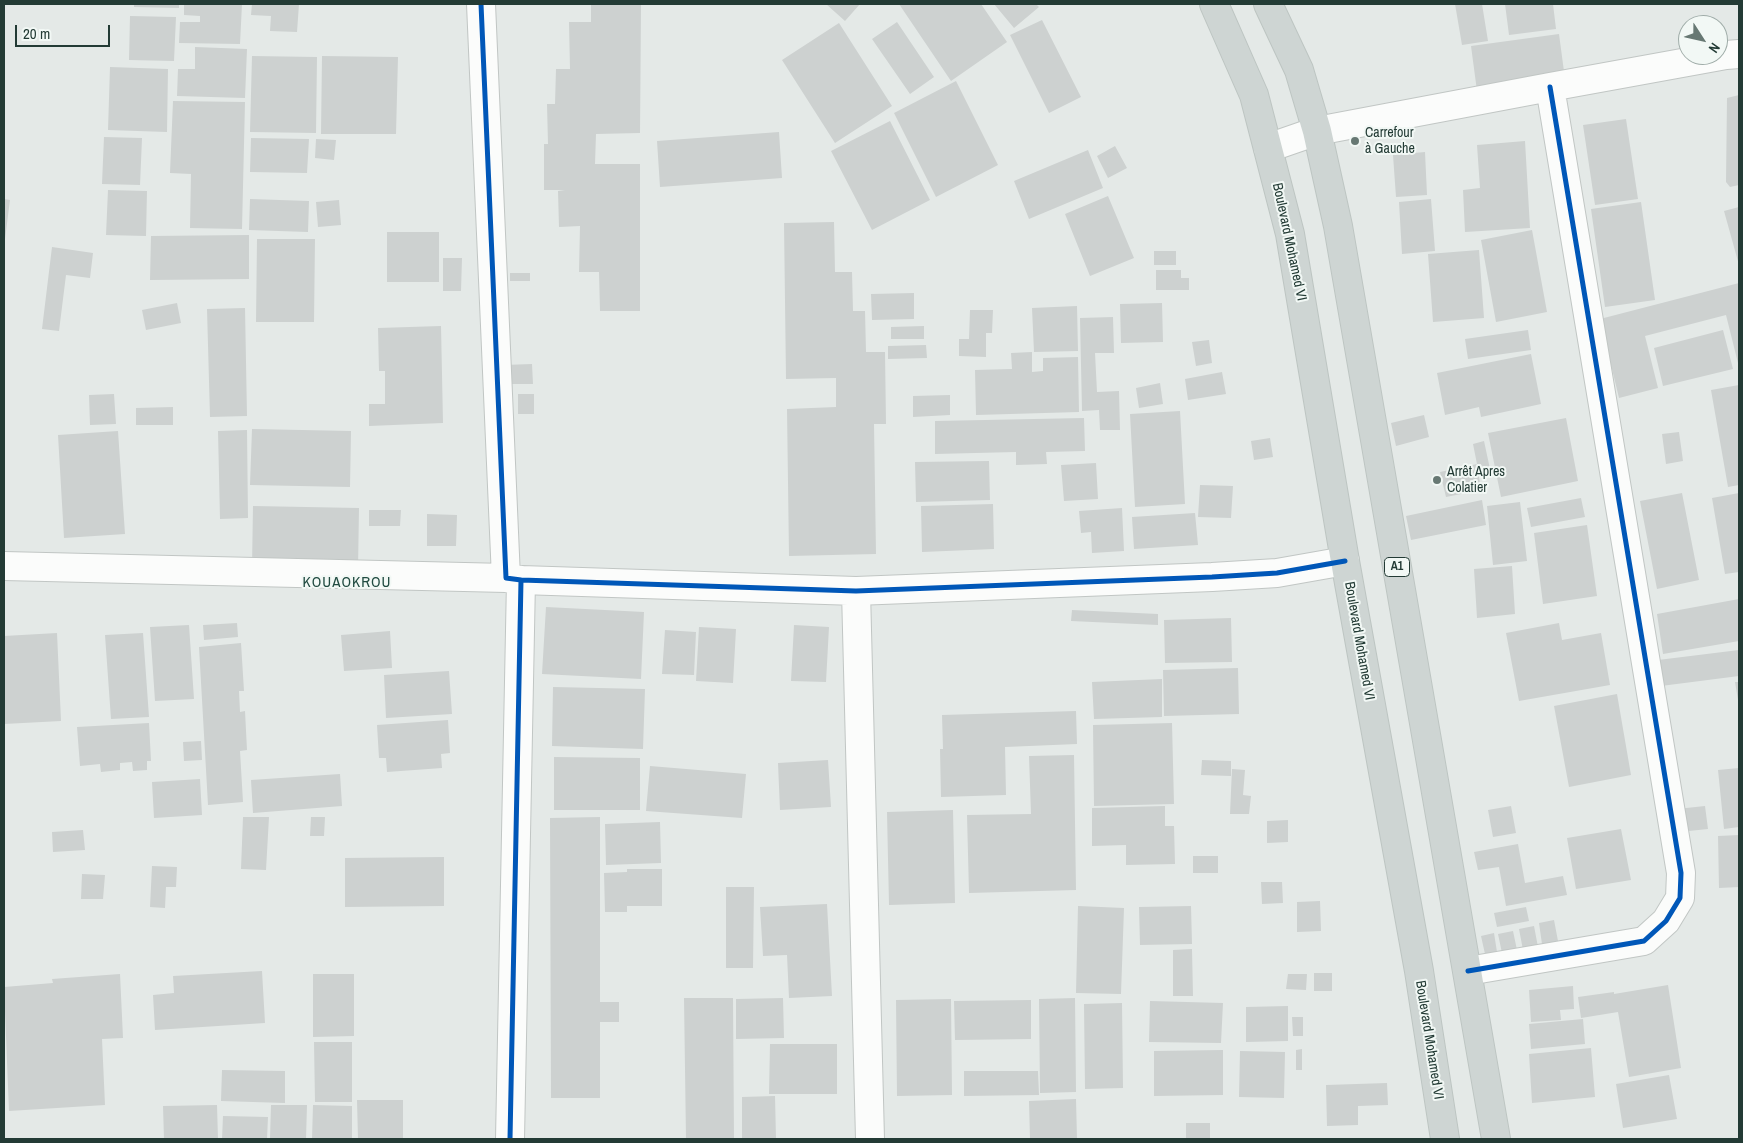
<!DOCTYPE html>
<html>
<head>
<meta charset="utf-8">
<style>
  body { margin:0 }
  #map { position:relative; width:1743px; height:1143px; overflow:hidden; background:#e4e9e7; font-family:"Archivo Narrow",sans-serif }
  canvas { display:block }
  .frame { position:absolute; inset:0; border:5px solid #233b35; pointer-events:none }
  .north { position:absolute; left:1678px; top:15px; width:50px; height:50px; box-sizing:border-box; background:#f2f8f5; border:1px solid #9faca8; border-radius:50%; rotate:125deg; font-size:14px; font-weight:700; line-height:20px; text-align:center; color:#233b35 }
  .north::after { content:''; display:block; margin:auto; width:18px; height:22px; background:#677873; clip-path:polygon(50% 0,100% 100%,50% 72%,0 100%) }
  .scale { position:absolute; left:15px; top:25px; width:95px; height:22px; box-sizing:border-box; border:2px solid #233b35; border-top:0; padding-left:6px; font-size:15px; line-height:18px; white-space:nowrap; color:#233b35; -webkit-text-stroke:4px #f2f8f5; paint-order:stroke }
</style>
</head>
<body>
<div id="map">
<canvas width="1743" height="1143"></canvas>
<div class="frame"></div>
<div class="north">N</div>
<div class="scale">20 m</div>
</div>
<script>
const ctx = document.querySelector('canvas').getContext('2d');
ctx.lineJoin = 'round';
function paint(path, color) { ctx.fillStyle = color; ctx.fill(path, 'evenodd'); }
const toPath = rows => new Path2D(rows.map(r => 'M' + r).join(''));
function strokePath(path, color, width, dash) { ctx.strokeStyle = color; ctx.lineWidth = width; ctx.lineCap = dash ? 'butt' : 'round'; ctx.setLineDash(dash || []); ctx.stroke(path); }
function write(font, color, halo, rows, align = 'center') {
  ctx.font = font + ' "Archivo Narrow",sans-serif'; ctx.lineWidth = 4; ctx.setLineDash([]); ctx.textBaseline = 'middle'; ctx.strokeStyle = halo; ctx.fillStyle = color; for (const [text, x, y, turn = 0] of rows) {
    ctx.save(); ctx.translate(x, y); ctx.rotate((+turn || 0) * Math.PI / 180); ctx.textAlign = isNaN(turn) ? turn : align; if (halo) ctx.strokeText(text, 0, 0); ctx.fillText(text, 0, 0); ctx.restore();
  }
}
paint(toPath([
  [134,4,179,4,179,8,134,7],
  [184,4,242,4,240,44,179,43,180,22,200,22,200,16,184,15],
  [252,4,299,4,297,32,270,31,271,16,251,15],
  [591,4,641,4,640,133,596,134,595,164,640,164,640,311,600,311,599,272,579,272,580,226,559,227,558,191,565,190,544,190,544,144,548,144,547,104,555,104,556,69,570,69,569,22,591,22],
  [826,4,860,4,845,21],
  [899,4,981,4,1007,42,951,81],
  [994,4,1036,4,1039,7,1014,28],
  [1455,4,1482,4,1488,41,1462,45],
  [1505,4,1553,4,1556,29,1509,35],
  [130,16,176,17,174,61,129,60],
  [1042,20,1081,97,1049,113,1010,35],
  [897,22,934,77,910,94,872,39],
  [839,23,892,106,835,143,782,60],
  [1559,34,1565,79,1477,91,1471,46],
  [195,47,247,49,245,98,177,96,178,69,195,69],
  [252,56,317,57,316,133,250,132],
  [322,56,398,57,396,134,321,134],
  [110,67,168,69,167,132,108,130],
  [956,81,998,165,936,197,894,113],
  [1739,95,1739,185,1730,187,1726,182,1727,98],
  [173,101,245,102,242,229,190,228,191,174,170,173],
  [1626,119,1638,199,1595,205,1583,125],
  [890,121,930,200,872,230,831,151],
  [779,132,782,178,660,187,657,141],
  [104,137,142,138,140,185,102,184],
  [251,138,309,139,307,173,250,172],
  [316,139,336,140,334,160,315,158],
  [1525,141,1530,228,1465,232,1463,190,1480,188,1477,145],
  [1115,146,1127,168,1108,178,1097,156],
  [1088,150,1103,188,1029,219,1014,181],
  [1425,152,1427,195,1396,197,1393,155],
  [108,190,147,191,146,236,106,235],
  [1108,196,1134,258,1090,276,1065,214],
  [4,199,10,200,5,239,4,239],
  [250,199,309,201,308,232,249,230],
  [1431,199,1435,251,1402,254,1399,202],
  [339,200,341,225,318,227,316,202],
  [1641,202,1655,300,1605,307,1591,209],
  [1739,207,1739,265,1724,211],
  [834,222,835,272,852,272,853,311,865,311,866,352,885,352,886,424,874,424,876,554,789,556,787,409,836,407,836,378,786,379,784,223],
  [1532,230,1547,312,1496,322,1481,240],
  [387,232,439,232,439,282,387,282],
  [249,235,249,279,150,280,151,236],
  [257,239,315,239,314,322,256,322],
  [52,247,93,253,90,278,66,275,59,331,42,329],
  [1479,250,1484,318,1433,322,1428,254],
  [1154,251,1176,251,1176,265,1154,265],
  [443,258,462,258,461,291,443,291],
  [1156,270,1181,270,1181,278,1189,278,1189,290,1156,290],
  [510,273,530,273,530,281,510,281],
  [1739,283,1739,367,1726,315,1645,336,1658,388,1619,398,1600,319],
  [914,293,914,319,872,320,871,294],
  [177,303,181,323,146,330,142,310],
  [1162,303,1163,342,1121,343,1120,304],
  [1077,306,1078,351,1034,352,1032,308],
  [245,308,247,416,210,417,207,309],
  [970,310,993,310,992,333,986,333,986,357,959,356,959,339,969,339],
  [1113,317,1114,353,1095,353,1097,392,1119,391,1120,430,1100,430,1099,410,1082,411,1080,318],
  [441,326,443,423,369,426,369,404,385,404,385,371,379,371,378,328],
  [924,326,924,339,891,339,891,327],
  [1528,330,1531,350,1468,359,1465,339],
  [1723,330,1733,369,1663,386,1654,348],
  [1209,340,1212,363,1196,366,1192,342],
  [926,345,927,358,888,359,888,346],
  [1032,352,1032,372,1043,371,1043,358,1078,357,1079,412,976,415,975,370,1012,369,1011,353],
  [1531,354,1541,404,1481,417,1479,407,1445,415,1437,373],
  [532,364,533,384,505,384,504,365],
  [1222,372,1226,394,1188,400,1185,379],
  [1160,383,1163,404,1139,408,1136,388],
  [1739,385,1739,485,1728,487,1711,390],
  [114,394,116,424,90,425,89,395],
  [518,394,534,394,534,414,518,414],
  [950,395,950,415,913,417,913,396],
  [173,407,173,425,136,425,136,408],
  [1180,411,1185,504,1135,507,1130,414],
  [1424,415,1429,437,1396,446,1391,423],
  [1084,418,1085,451,1046,452,1047,464,1016,465,1016,452,935,454,935,421],
  [1566,418,1578,481,1501,497,1488,433],
  [252,429,351,431,350,487,250,485],
  [247,430,248,518,220,519,218,431],
  [118,431,125,534,64,538,58,435],
  [1679,432,1683,461,1666,464,1662,434],
  [1270,438,1273,457,1254,460,1251,441],
  [1484,441,1490,469,1478,471,1481,490,1446,497,1440,472,1477,464,1473,444],
  [989,461,990,500,916,502,915,462],
  [1096,463,1098,499,1064,501,1061,465],
  [1200,485,1233,486,1231,518,1198,517],
  [1682,493,1699,580,1657,589,1640,501],
  [1739,493,1739,572,1725,574,1712,498],
  [1581,498,1585,517,1531,527,1527,508],
  [1482,500,1486,525,1411,540,1406,516],
  [1520,502,1527,561,1493,565,1487,506],
  [993,504,994,549,922,552,921,506],
  [253,506,359,508,358,569,252,567],
  [1122,508,1124,551,1092,553,1091,532,1081,533,1079,511],
  [369,510,401,510,400,526,369,526],
  [1195,513,1198,545,1134,549,1132,517],
  [427,514,457,515,456,546,427,546],
  [1587,525,1597,596,1543,604,1534,533],
  [1512,566,1515,614,1477,618,1474,569],
  [1739,599,1739,641,1663,654,1657,614],
  [546,607,644,612,641,679,542,674],
  [1072,610,1158,614,1158,625,1071,621],
  [1231,618,1232,662,1165,663,1164,620],
  [237,623,238,637,204,640,203,625],
  [1559,623,1562,640,1601,633,1610,685,1519,701,1506,633],
  [189,625,194,699,155,701,150,627],
  [794,625,829,627,826,682,791,681],
  [699,627,736,629,733,683,696,681],
  [665,630,696,632,694,675,662,674],
  [390,631,392,668,344,671,341,635],
  [57,633,61,721,4,724,4,636],
  [143,633,149,717,111,719,105,635],
  [241,643,244,691,239,691,240,712,245,711,247,750,240,751,243,802,208,805,199,647],
  [1739,650,1739,676,1661,686,1658,660],
  [1238,668,1239,714,1164,716,1163,670],
  [449,671,452,714,386,718,384,675],
  [1162,679,1162,717,1094,719,1092,682],
  [1735,682,1739,682,1739,700,1738,700],
  [553,687,645,689,643,749,552,746],
  [1617,694,1631,775,1569,787,1554,706],
  [1076,711,1077,744,1005,747,1006,795,941,797,940,749,943,749,942,715],
  [448,720,450,753,441,754,442,768,387,772,386,758,379,758,377,725],
  [149,723,151,761,147,761,147,770,133,771,132,762,120,763,120,770,101,772,100,764,80,766,77,727],
  [1172,723,1174,804,1094,806,1093,725],
  [201,741,202,760,184,761,183,742],
  [1074,755,1076,890,969,893,967,815,1031,814,1029,756],
  [554,757,640,758,640,810,554,810],
  [828,760,831,807,780,810,778,763],
  [1202,760,1231,761,1231,776,1201,775],
  [650,766,746,774,742,818,646,811],
  [1739,768,1739,827,1724,829,1718,770],
  [1232,769,1245,770,1243,795,1251,796,1249,814,1230,814],
  [340,774,342,806,253,813,251,780],
  [200,779,202,815,154,818,152,782],
  [1165,806,1165,826,1174,826,1175,864,1126,865,1126,845,1092,846,1092,808],
  [1511,806,1516,833,1493,837,1488,810],
  [1705,806,1708,829,1679,832,1677,809],
  [953,810,955,903,889,905,887,812],
  [243,817,269,817,266,870,241,869],
  [311,817,325,817,324,836,310,836],
  [600,817,600,1002,619,1002,619,1022,600,1022,600,1098,551,1098,550,818],
  [1288,820,1288,842,1267,843,1267,821],
  [660,822,661,863,606,865,605,824],
  [1621,829,1631,880,1576,889,1567,838],
  [83,830,85,850,53,852,52,832],
  [1739,835,1739,887,1719,888,1718,836],
  [1518,844,1525,883,1563,876,1567,895,1506,906,1499,867,1478,870,1474,852],
  [1193,856,1218,856,1218,873,1193,873],
  [444,857,444,906,345,907,345,858],
  [152,866,177,867,176,887,166,887,165,908,150,907],
  [627,869,662,869,662,906,627,906,627,912,605,912,604,873,627,872],
  [82,874,105,875,103,899,81,899],
  [1261,882,1282,882,1283,903,1262,904],
  [726,887,754,887,753,968,726,968],
  [1320,901,1321,931,1297,932,1297,902],
  [827,904,832,996,789,998,787,955,763,956,760,907],
  [1078,906,1124,908,1121,994,1076,993],
  [1191,906,1192,944,1140,945,1139,907],
  [1526,907,1529,921,1497,927,1494,913],
  [1554,920,1558,941,1542,944,1539,923],
  [1534,926,1538,947,1523,950,1519,929],
  [1513,931,1517,950,1502,953,1498,934],
  [1494,933,1497,952,1485,954,1481,936],
  [1192,949,1193,996,1173,996,1173,950],
  [262,971,265,1023,155,1030,153,995,174,993,173,976],
  [1314,973,1332,973,1332,991,1314,991],
  [120,974,123,1038,102,1039,105,1105,9,1111,4,987,53,983,52,979],
  [313,974,354,974,354,1036,313,1037],
  [1288,974,1307,974,1306,990,1286,989],
  [1668,985,1681,1068,1629,1077,1618,1012,1581,1018,1578,997,1614,992,1614,994],
  [1573,986,1574,1009,1560,1010,1561,1020,1531,1022,1529,990],
  [684,998,733,998,734,1139,686,1139],
  [783,998,784,1038,736,1039,736,999],
  [1075,998,1076,1092,1040,1093,1039,999],
  [951,999,952,1095,897,1096,896,1000],
  [1031,1000,1031,1039,955,1040,954,1001],
  [1150,1001,1223,1003,1221,1043,1149,1042],
  [1122,1003,1123,1088,1085,1089,1084,1004],
  [1288,1006,1288,1041,1246,1042,1246,1007],
  [1292,1017,1303,1017,1303,1036,1293,1036],
  [1583,1019,1585,1044,1531,1049,1529,1024],
  [314,1042,352,1042,352,1102,315,1102],
  [770,1044,837,1044,837,1094,769,1094],
  [1591,1048,1595,1097,1532,1103,1529,1054],
  [1302,1049,1302,1070,1296,1070,1296,1050],
  [1223,1050,1223,1095,1154,1096,1154,1051],
  [1240,1051,1285,1052,1284,1098,1239,1097],
  [222,1070,285,1071,285,1103,221,1101],
  [964,1071,1038,1071,1039,1095,964,1096],
  [1669,1075,1677,1119,1623,1128,1616,1084],
  [1387,1083,1388,1105,1358,1106,1358,1125,1327,1126,1326,1085],
  [775,1096,776,1139,742,1139,742,1097],
  [1076,1099,1077,1139,1030,1139,1029,1101],
  [357,1100,403,1100,403,1139,358,1139],
  [217,1105,218,1139,164,1139,163,1106],
  [271,1105,307,1105,306,1139,270,1139],
  [313,1105,352,1106,352,1139,312,1139],
  [223,1116,268,1117,267,1139,222,1139],
  [1186,1123,1210,1123,1210,1139,1186,1139]
]), '#cdd1d0');
const street = toPath([
  [481,4,506,578,521,580,510,1139],
  [1268,148,1317,131,1550,87,1726,55,1739,54],
  [4,566,506,578],
  [521,580,856,591,1212,577,1277,573,1345,561],
  [856,591,870,1139],
  [1468,971,1644,941,1666,921,1680,898,1681,873,1550,87]
]);
const primary = toPath([
  [1214,4,1254,95,1290,234,1345,561,1419,971,1445,1139],
  [1268,4,1299,70,1317,131,1338,226,1496,1139]
]);
strokePath(street, '#c1c6c4', 30);
strokePath(primary, '#bdc5c2', 30);
strokePath(street, '#fbfcfb', 28);
strokePath(primary, '#ced5d3', 28);
strokePath(toPath([
  [481,4,506,578,521,580,510,1139],
  [521,580,856,591,1212,577,1277,573,1345,561],
  [1468,971,1644,941,1666,921,1680,898,1681,873,1550,87]
]), '#0057b8', 5);
for (const [x, y, r, color] of [
  [1355,141,5,"#677873"],
  [1437,480,5,"#677873"]
]) { const dot = new Path2D(); dot.arc(x, y, r, 0, 2 * Math.PI); ctx.fillStyle = color; ctx.fill(dot); strokePath(dot, '#f2f8f5', 2); }
for (const [x, y, w] of [
  [1397,567,25]
]) { const box = new Path2D(); box.roundRect(x - w / 2, y - 9.5, w, 19, 4); ctx.fillStyle = '#f2f8f5'; ctx.fill(box); strokePath(box, '#233b35', 1); }
write('bold 12px', '#233b35', null, [
  ["A1",1397,567]
]);
write('14px', '#233b35', '#f2f8f5', [
  ["Carrefour",1365,133],
  ["à Gauche",1365,149],
  ["Arrêt Apres",1447,472],
  ["Colatier",1447,488]
], 'left');
write('14px', '#233b35', '#f2f8f5', [
  ["Boulevard Mohamed VI",1289,242,78],
  ["Boulevard Mohamed VI",1359,641,80],
  ["Boulevard Mohamed VI",1429,1040,81]
]);
ctx.letterSpacing = '1px';
write('15px', '#214b41', '#f2f8f5', [
  ["KOUAOKROU",347,583]
]);
ctx.letterSpacing = '0px';
</script>
</body>
</html>
